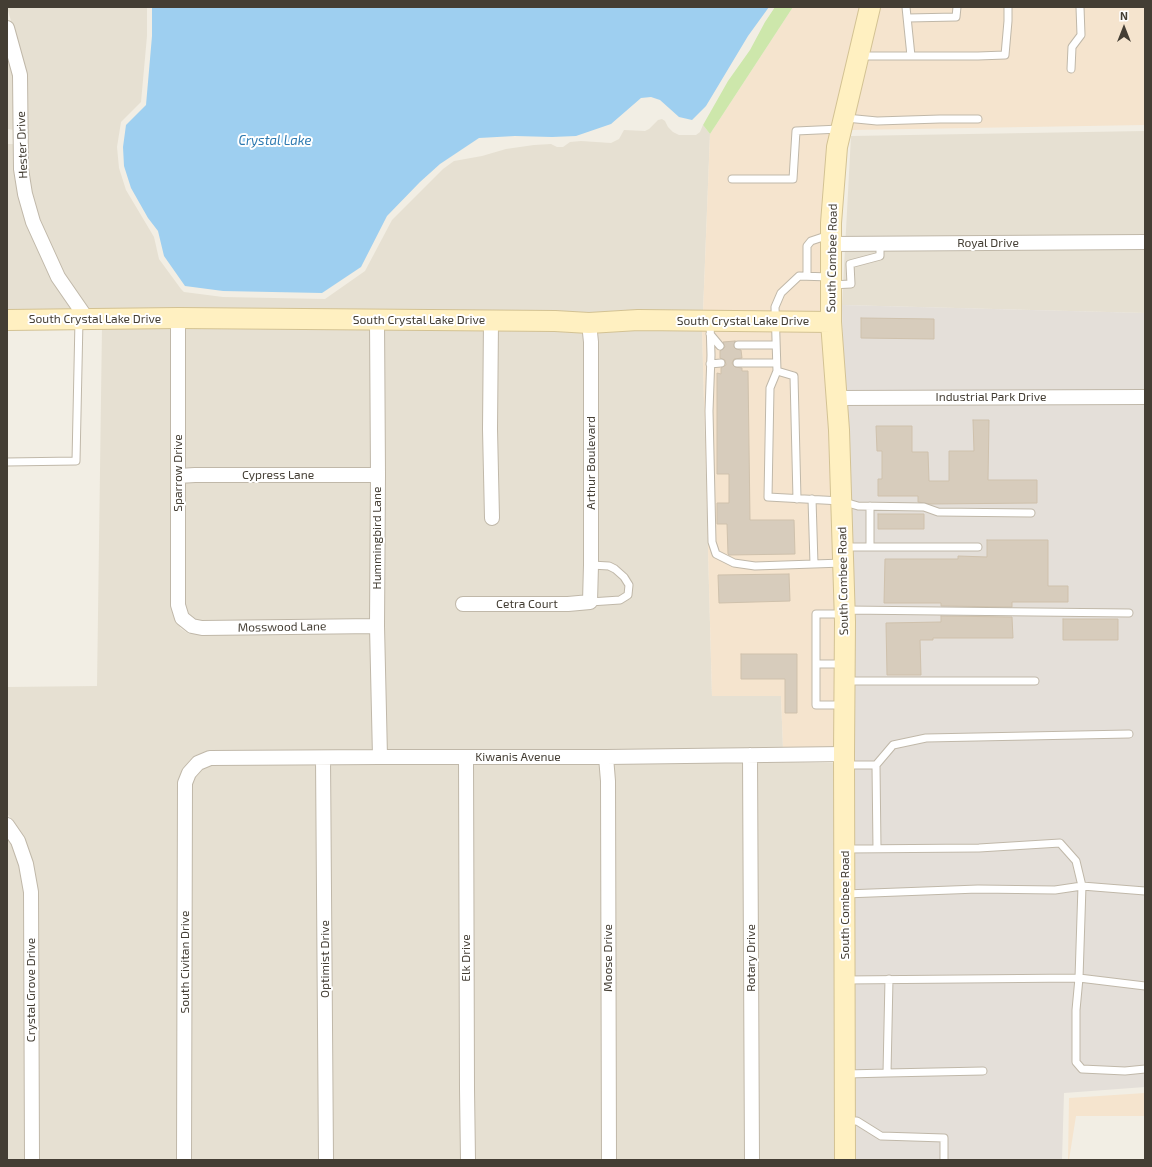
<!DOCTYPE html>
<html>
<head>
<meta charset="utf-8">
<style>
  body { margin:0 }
  #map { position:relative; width:1152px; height:1167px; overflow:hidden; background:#f2eee4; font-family:"Exo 2",sans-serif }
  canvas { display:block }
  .frame { position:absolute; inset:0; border:8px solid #443e34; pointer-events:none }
  .north { position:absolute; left:1104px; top:8px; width:40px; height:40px; -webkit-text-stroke:3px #fff; paint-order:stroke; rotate:0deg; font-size:11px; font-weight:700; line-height:16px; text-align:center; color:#443e34 }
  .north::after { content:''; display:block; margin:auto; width:14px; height:18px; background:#443e34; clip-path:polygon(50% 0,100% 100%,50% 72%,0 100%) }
</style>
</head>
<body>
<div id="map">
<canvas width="1152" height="1167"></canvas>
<div class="frame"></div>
<div class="north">N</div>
</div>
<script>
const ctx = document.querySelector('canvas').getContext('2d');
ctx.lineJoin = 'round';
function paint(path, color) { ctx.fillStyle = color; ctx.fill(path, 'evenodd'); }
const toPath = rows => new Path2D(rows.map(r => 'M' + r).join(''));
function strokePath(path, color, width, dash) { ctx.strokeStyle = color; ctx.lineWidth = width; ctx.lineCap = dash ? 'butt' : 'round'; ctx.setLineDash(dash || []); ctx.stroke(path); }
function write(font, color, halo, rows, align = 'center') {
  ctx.font = font + ' "Exo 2",sans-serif'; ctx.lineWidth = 4; ctx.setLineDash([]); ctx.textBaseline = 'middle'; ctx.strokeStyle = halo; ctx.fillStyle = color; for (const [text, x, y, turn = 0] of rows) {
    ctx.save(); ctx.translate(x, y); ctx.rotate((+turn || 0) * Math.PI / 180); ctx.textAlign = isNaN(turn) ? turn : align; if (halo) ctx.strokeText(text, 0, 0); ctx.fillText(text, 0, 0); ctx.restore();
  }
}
paint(toPath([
  [7,7,147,7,147,36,141,102,121,122,117,147,119,168,126,190,154,237,159,259,181,289,184,292,223,297,325,299,365,271,392,220,443,169,454,161,482,156,506,149,534,145,551,144,557,147,563,147,570,142,581,141,611,143,619,139,624,130,645,131,649,129,658,120,662,119,665,121,668,127,673,132,679,135,696,135,700,132,703,125,710,134,703,313,589,316,88,309,63,273,39,219,31,193,27,168,26,73],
  [7,51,14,76,14,130,7,129],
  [1145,131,1145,313,842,305,851,136],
  [7,144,14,144,27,224,52,280,72,309,7,310],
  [102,326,171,326,171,470,180,628,189,634,190,633,202,635,371,633,373,750,210,751,194,756,185,768,177,1160,38,1160,23,837,7,813,7,687,97,686],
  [184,326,371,327,372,468,195,468,184,469],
  [383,327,702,327,712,696,781,696,783,748,612,750,386,749,383,626],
  [195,482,372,482,370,619,203,621,194,619,188,614,185,604,184,483],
  [744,762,745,1160,616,1160,613,764],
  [756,762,837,763,838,1160,758,1160],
  [329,764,460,764,462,1160,333,1160],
  [472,764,600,764,601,781,603,1160,474,1160],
  [211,765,317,765,320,1160,190,1160,192,785,195,777,201,769],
  [7,836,12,844,20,866,25,893,25,1160,7,1160]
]), '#e6e0d2');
paint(toPath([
  [793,7,863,7,825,314,703,313,710,134],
  [876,7,1145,7,1145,125,851,130],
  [702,329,825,329,832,430,837,747,783,748,781,696,712,696],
  [1145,1093,1145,1116,1076,1116,1069,1160,1068,1160,1069,1098]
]), '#f5e4ce');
paint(toPath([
  [842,305,1145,313,1145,1087,1064,1093,1062,1160,853,1160]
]), '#e4dfd9');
paint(toPath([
  [775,7,793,7,710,134,703,125,728,81,750,50,765,22]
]), '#cde7ab');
paint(toPath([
  [152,7,769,7,748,36,706,106,692,120,679,117,660,100,651,97,641,98,611,124,576,136,552,137,515,136,479,138,440,164,420,182,387,216,361,267,322,293,223,291,185,286,164,256,158,231,148,218,131,188,124,166,123,147,126,125,146,105,152,36]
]), '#9ecff0');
const building = toPath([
  [861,318,934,319,934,339,861,338,861,318],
  [735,341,734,347,736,349,741,350,742,358,734,359,732,363,733,365,735,367,742,368,742,371,748,371,750,520,794,520,795,554,729,555,728,554,727,524,717,524,717,503,729,503,729,474,717,474,717,373,721,374,721,368,726,365,725,360,720,358,720,351,725,347,723,342,735,341],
  [973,420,989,420,988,480,1037,480,1037,503,930,504,918,502,918,496,878,496,878,479,882,479,882,451,877,451,876,426,912,426,912,452,928,452,929,481,949,481,949,451,974,451,973,420],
  [878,514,924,514,924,529,878,529,878,514],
  [987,540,1048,540,1048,586,1068,586,1068,602,1012,602,1012,607,941,606,941,603,884,603,885,559,958,559,958,556,987,557,987,540],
  [789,574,790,601,719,603,718,575,789,574],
  [941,616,1012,617,1013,638,933,638,933,640,920,640,921,675,887,675,886,623,941,622,941,616],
  [1063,619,1118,619,1118,640,1063,640,1063,619],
  [741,654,797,654,797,713,785,713,785,679,741,679,741,654]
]);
paint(building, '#d7ccbc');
strokePath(building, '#cfc1ac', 1);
const lane = toPath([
  [906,7,911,56],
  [908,18,956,17,957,7],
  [860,56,978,56,1005,55,1008,21,1008,7],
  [1071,69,1072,47,1081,35,1080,7],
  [846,118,877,121,940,119,978,119],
  [732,179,793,179,796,131,840,129],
  [807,276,807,246,811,241,829,235],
  [830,277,799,276,781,293,775,307,777,371,770,388,768,497,841,501,858,506,924,507,938,512,1031,513],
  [831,285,851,284,850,264,880,256,880,244],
  [710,322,711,355,709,411,712,542,716,554,734,563,755,566,843,563],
  [710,334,720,346],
  [738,345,776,345],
  [737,363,776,363],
  [710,364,721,363],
  [777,371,794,376,797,499],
  [7,462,76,461,79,320],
  [812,499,814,564],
  [870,506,870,547],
  [845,547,978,547],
  [590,602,620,600,628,595,629,585,624,577,615,569,609,566,591,565],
  [846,610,1129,613],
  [816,664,816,614,844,614],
  [846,681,1035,681],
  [844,705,816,705,816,664,844,664],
  [846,765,876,765,893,745,926,738,1129,734],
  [876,765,877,849],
  [846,849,979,848,1060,843,1076,861,1082,886,1145,891],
  [845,894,978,889,1055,890,1082,886,1079,978,1076,1010,1076,1062,1082,1069,1125,1071,1145,1069],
  [845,980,1079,978,1145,986],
  [887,1073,983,1071],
  [847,1074,887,1073,889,979],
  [846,1121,857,1121,881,1136,944,1138,944,1160]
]);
const street = toPath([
  [7,28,20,75,21,169,25,194,33,222,58,277,87,319],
  [831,244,1145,242],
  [178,318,178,605,182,618,192,626,202,628,377,626],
  [377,320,378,475,377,626,380,757],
  [491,321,490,429,492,518],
  [837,398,1145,397],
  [178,476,195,475,378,475],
  [463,604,568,604,590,602,591,565,591,342,589,323],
  [750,755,752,1160],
  [466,757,467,1089,468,1160],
  [606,757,608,781,609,1160],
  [323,758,326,1160],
  [7,825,18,841,26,864,31,892,32,1160],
  [184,1160,185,783,189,773,198,763,210,758,380,757,606,757,844,754]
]);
const secondary = toPath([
  [7,320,178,318,555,321,589,323,638,320,831,322],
  [845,1160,844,754,845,622,839,430,831,322,831,223,837,147,870,7]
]);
strokePath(lane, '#c0b8a9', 9);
strokePath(street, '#c0b8a9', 16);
strokePath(secondary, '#d3c293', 22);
strokePath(lane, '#fff', 7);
strokePath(street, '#fff', 14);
strokePath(secondary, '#fff0c1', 20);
write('12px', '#443e34', '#fff', [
  ["Hester Drive",22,145,-92],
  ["Royal Drive",988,243],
  ["South Combee Road",832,258,-89],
  ["South Crystal Lake Drive",95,319],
  ["South Crystal Lake Drive",419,320],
  ["South Crystal Lake Drive",743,321],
  ["Industrial Park Drive",991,397],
  ["Arthur Boulevard",591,463,-90],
  ["Sparrow Drive",178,473,-90],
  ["Cypress Lane",278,475],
  ["Hummingbird Lane",377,538,-90],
  ["South Combee Road",843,581,-91],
  ["Cetra Court",527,604],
  ["Mosswood Lane",282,627,-1],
  ["Kiwanis Avenue",518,757],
  ["South Combee Road",845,905,-90],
  ["Elk Drive",466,958,-90],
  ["Moose Drive",608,958,-90],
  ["Rotary Drive",751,958,-90],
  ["Optimist Drive",325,959,-90],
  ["South Civitan Drive",185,962,-90],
  ["Crystal Grove Drive",31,990,-90]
]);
write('italic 13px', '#2c79b0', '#fff', [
  ["Crystal Lake",275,141]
]);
</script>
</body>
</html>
